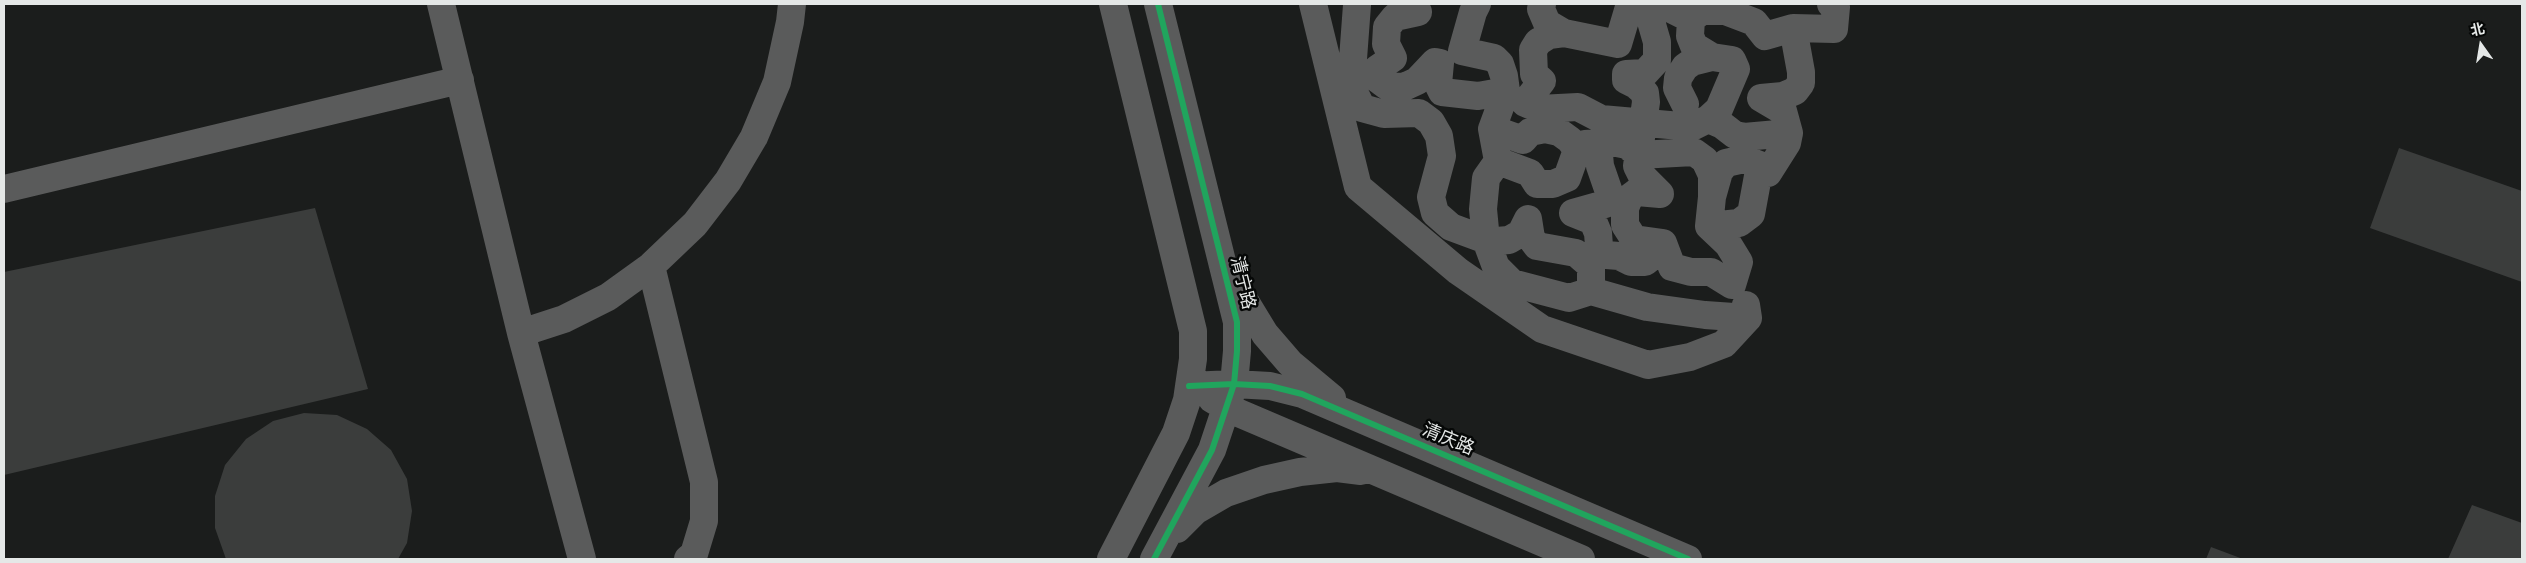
<!DOCTYPE html>
<html>
<head>
<meta charset="utf-8">
<style>
  body { margin:0 }
  #map { position:relative; width:2526px; height:563px; overflow:hidden; background:#1b1d1c; font-family:"Varela Round","Noto Sans SC",sans-serif }
  canvas { display:block }
  .frame { position:absolute; inset:0; border:5px solid #e5e8e7; pointer-events:none }
  .north { position:absolute; left:2456px; top:20px; width:50px; height:50px; -webkit-text-stroke:4px #060807; paint-order:stroke; rotate:347deg; font-size:14px; font-weight:700; line-height:20px; text-align:center; color:#e5e8e7 }
  .north::after { content:''; display:block; margin:auto; width:18px; height:22px; background:#e5e8e7; clip-path:polygon(50% 0,100% 100%,50% 72%,0 100%) }
</style>
</head>
<body>
<div id="map">
<canvas width="2526" height="563"></canvas>
<div class="frame"></div>
<div class="north">北</div>
</div>
<script>
const ctx = document.querySelector('canvas').getContext('2d');
ctx.lineJoin = 'round';
function paint(path, color) { ctx.fillStyle = color; ctx.fill(path, 'evenodd'); }
const toPath = rows => new Path2D(rows.map(r => 'M' + r).join(''));
function strokePath(path, color, width, dash) { ctx.strokeStyle = color; ctx.lineWidth = width; ctx.lineCap = dash ? 'butt' : 'round'; ctx.setLineDash(dash || []); ctx.stroke(path); }
function write(font, color, halo, rows, align = 'center') {
  ctx.font = font + ' "Varela Round","Noto Sans SC",sans-serif'; ctx.lineWidth = 5; ctx.setLineDash([]); ctx.textBaseline = 'middle'; ctx.strokeStyle = halo; ctx.fillStyle = color; for (const [text, x, y, turn = 0] of rows) {
    ctx.save(); ctx.translate(x, y); ctx.rotate((+turn || 0) * Math.PI / 180); ctx.textAlign = isNaN(turn) ? turn : align; if (halo) ctx.strokeText(text, 0, 0); ctx.fillText(text, 0, 0); ctx.restore();
  }
}
paint(toPath([
  [2399,148,2522,191,2522,282,2370,228],
  [315,208,368,389,4,475,4,272],
  [304,413,337,415,367,429,391,450,407,479,412,511,407,543,398,559,226,559,215,528,215,496,225,465,246,439,273,421],
  [2472,505,2522,523,2522,559,2448,559],
  [2211,547,2243,559,2206,559]
]), '#3b3d3c');
strokePath(toPath([
  [441,4,521,333,582,559],
  [1313,4,1358,187,1458,271,1542,329,1648,365,1690,357,1724,344,1748,318],
  [1404,4,1418,12,1395,17,1387,27,1386,44,1393,58,1377,69,1375,77,1387,86,1404,87,1417,81,1435,62,1440,63,1438,84,1442,92,1478,96,1506,91],
  [1477,4,1473,12,1462,51,1494,58,1500,64,1504,76,1506,91,1492,129,1498,161,1530,173,1537,184,1553,184,1567,178,1577,150,1585,144,1612,142,1627,145,1639,155,1694,152,1705,160,1712,175,1712,197,1719,172,1726,163,1744,159,1760,165,1768,173,1787,143,1789,133,1783,111,1761,98,1783,96,1795,91,1801,83,1801,72,1793,28],
  [1542,4,1541,9,1547,23,1564,33,1618,44,1629,7,1636,4],
  [1646,4,1657,42,1657,60,1645,73,1626,74,1626,80,1636,85,1645,93,1646,102,1637,166,1642,176,1660,194,1637,192,1629,198,1625,208,1625,225,1634,239,1663,243],
  [1661,4,1691,19],
  [1357,5,1351,86,1362,108,1384,114,1419,113,1431,122,1439,136,1442,156,1431,197,1435,213,1451,227,1486,240,1496,241,1509,240,1521,233,1528,219,1531,238,1537,246,1576,253,1591,266,1594,254,1599,246,1598,233,1593,221,1573,213,1605,204,1610,195,1600,166,1598,143],
  [1564,33,1549,35,1538,42,1533,50,1534,74,1542,81,1525,103,1539,109,1578,107,1601,119,1692,127,1708,119,1719,109,1736,69,1732,60,1712,57,1694,46,1690,36,1691,19,1702,11,1725,11,1754,22,1765,36,1793,28,1834,29,1836,7,1831,4],
  [1685,104,1677,88,1678,78,1685,67,1692,62,1712,57],
  [1708,119,1722,125,1735,135,1744,137,1789,133],
  [1492,129,1523,140,1530,132,1545,129,1559,132,1570,140,1577,150],
  [1498,161,1486,178,1483,209,1486,240,1496,267,1512,283,1569,298,1591,291,1591,266],
  [4,189,460,80],
  [1709,226,1739,223,1751,214,1760,165],
  [1594,254,1619,256,1631,262,1645,262,1659,251,1663,243,1672,267,1691,272,1711,272,1732,285,1739,262,1728,244,1709,226,1712,197],
  [651,266,704,482,704,521,694,554,688,559],
  [1237,288,1265,334,1290,363,1332,398],
  [1591,291,1647,307,1705,315,1748,318,1746,305],
  [521,333,564,319,608,297,651,266,695,224,728,181,754,137,777,82,790,22,792,4],
  [1189,386,1234,384,1270,386,1302,394,1688,559],
  [1212,399,1227,408,1581,559],
  [1177,529,1195,511,1226,493,1264,480,1300,472,1337,468,1361,471],
  [1111,559,1176,433,1187,400,1193,359,1193,331,1113,4],
  [1154,559,1212,450,1234,384,1237,351,1237,322,1158,4]
]), '#5a5b5b', 28);
strokePath(toPath([
  [1189,386,1234,384,1270,386,1302,394,1688,559],
  [1154,559,1212,450,1234,384,1237,351,1237,322,1158,4]
]), '#20a55d', 6);
write('18px', '#e5e8e7', '#060807', [
  ["清宁路",1242,283,76],
  ["清庆路",1448,440,23]
]);
</script>
</body>
</html>
